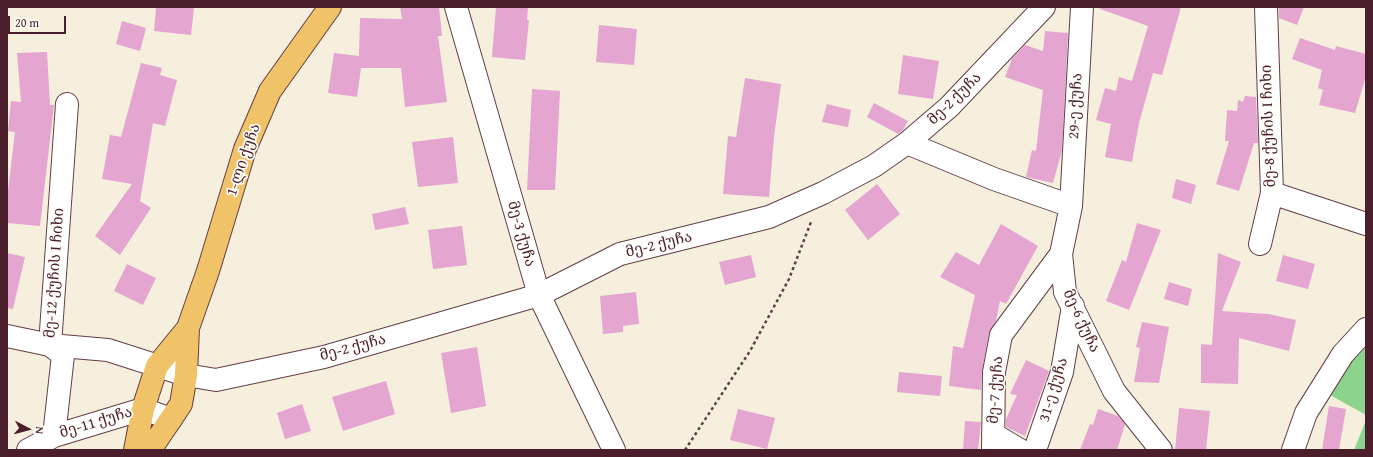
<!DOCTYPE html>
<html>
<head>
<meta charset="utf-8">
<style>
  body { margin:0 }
  #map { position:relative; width:1373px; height:457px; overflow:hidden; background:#f6efdd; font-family:"Gentium Book Plus",serif }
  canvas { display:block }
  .frame { position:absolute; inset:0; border:8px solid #4a1f2b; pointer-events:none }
  .north { position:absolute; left:8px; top:409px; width:40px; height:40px; -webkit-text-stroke:3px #fdfcf7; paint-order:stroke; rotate:96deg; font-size:11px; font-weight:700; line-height:16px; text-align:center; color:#4a1f2b }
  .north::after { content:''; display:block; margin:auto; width:14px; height:18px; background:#4a1f2b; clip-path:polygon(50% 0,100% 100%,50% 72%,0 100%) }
  .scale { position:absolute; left:8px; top:16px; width:58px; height:18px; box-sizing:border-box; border:2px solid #4a1f2b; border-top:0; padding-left:5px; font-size:12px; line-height:14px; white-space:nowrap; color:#4a1f2b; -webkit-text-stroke:3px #fdfcf7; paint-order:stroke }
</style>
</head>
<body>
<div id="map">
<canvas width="1373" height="457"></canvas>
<div class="frame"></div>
<div class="north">N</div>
<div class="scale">20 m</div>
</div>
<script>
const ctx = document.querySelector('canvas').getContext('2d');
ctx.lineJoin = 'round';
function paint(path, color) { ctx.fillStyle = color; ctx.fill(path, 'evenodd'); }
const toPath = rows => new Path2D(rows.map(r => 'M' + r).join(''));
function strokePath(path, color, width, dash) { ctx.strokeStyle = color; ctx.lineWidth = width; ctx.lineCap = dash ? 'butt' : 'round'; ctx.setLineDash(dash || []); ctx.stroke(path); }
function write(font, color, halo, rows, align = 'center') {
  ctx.font = font + ' "Gentium Book Plus","Noto Serif Georgian",serif'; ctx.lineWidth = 3.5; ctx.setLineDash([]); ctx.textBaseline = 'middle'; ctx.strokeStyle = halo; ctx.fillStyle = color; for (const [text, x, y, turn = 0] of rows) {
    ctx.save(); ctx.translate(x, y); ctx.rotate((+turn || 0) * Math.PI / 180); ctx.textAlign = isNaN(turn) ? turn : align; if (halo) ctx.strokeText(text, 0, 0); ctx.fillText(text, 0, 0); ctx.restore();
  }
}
paint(toPath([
  [1366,329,1366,415,1321,390],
  [1366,420,1366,450,1354,450]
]), '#8cd38d');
paint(toPath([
  [156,7,194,7,191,35,154,31],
  [400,7,439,7,442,36,438,36,447,102,405,107,401,68,361,68,357,97,328,93,334,53,359,56,360,18,402,19],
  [496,7,528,7,527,20,529,20,525,60,492,57],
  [1101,7,1181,7,1162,75,1153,73,1139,123,1132,162,1105,157,1111,124,1096,120,1105,88,1116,91,1119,77,1132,81,1148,26,1100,9],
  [1279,7,1304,7,1297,25,1279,18],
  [122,21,146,28,140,51,116,44],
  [599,25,637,29,634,65,596,62],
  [1045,31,1068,33,1062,150,1053,183,1026,177,1032,150,1036,151,1043,90,1005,77,1012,59,1025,45,1043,51],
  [1300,38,1335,50,1336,46,1366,54,1366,76,1355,113,1319,105,1323,90,1318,88,1322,70,1292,59],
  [47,52,50,105,54,105,40,226,7,223,7,200,15,132,8,131,11,101,21,102,17,53],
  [903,55,939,61,933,99,898,94],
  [141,63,162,68,160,75,177,80,165,126,153,123,140,201,151,208,120,255,95,236,132,184,102,179,110,135,121,137],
  [745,78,781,84,774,137,769,197,723,194,728,136,736,137],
  [532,89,560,91,555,190,527,190],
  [1245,96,1256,97,1258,143,1254,143,1239,191,1216,184,1229,141,1225,141,1227,110,1237,111,1238,100,1243,102],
  [874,103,908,121,903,130,898,134,867,117],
  [827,104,851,110,848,127,822,122],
  [453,137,458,183,418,187,412,142],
  [1176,179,1196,185,1191,204,1172,198],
  [877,184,900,214,868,240,845,210],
  [405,207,409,224,375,230,372,214],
  [1137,223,1161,230,1129,310,1106,301,1122,260,1126,262],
  [1001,224,1038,246,1006,304,1000,301,996,321,989,333,982,370,981,390,949,386,953,346,963,348,975,295,940,277,956,252,979,265],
  [462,226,467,265,433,269,428,230],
  [7,253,25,257,13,309,7,308],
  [1218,253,1241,262,1222,311,1268,314,1296,320,1289,351,1239,338,1238,384,1201,383,1201,344,1212,345],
  [751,255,756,277,725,285,719,262],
  [1283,255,1315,264,1308,289,1276,281],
  [127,264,156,278,143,305,114,291],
  [1169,282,1192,289,1188,306,1164,299],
  [636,292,639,324,623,326,623,332,603,334,600,296],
  [1142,322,1169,327,1159,383,1134,382,1140,348,1136,347],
  [477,347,486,406,451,413,441,353],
  [1026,360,1049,371,1025,436,1006,427,1006,419,1017,395,1010,394],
  [899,372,942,376,940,396,897,392],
  [386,381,395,414,343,431,332,397],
  [302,404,311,431,285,439,277,413],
  [1329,406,1346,409,1339,450,1322,450],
  [1179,408,1210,411,1206,450,1175,450],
  [738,409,775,418,767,449,730,440],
  [1098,409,1118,416,1125,424,1117,450,1080,450,1090,424,1093,425],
  [965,421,981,422,978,450,963,450]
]), '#e4a5d1');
const minor = toPath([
  [456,7,539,295,614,450],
  [1082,7,1071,206,1061,254,1065,292,1114,391,1161,450],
  [907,143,994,179,1071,206],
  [1272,193,1366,224],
  [1260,244,1272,193,1266,7],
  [7,336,50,345,108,350,186,375,216,380,324,357,539,295,620,254,769,217,823,193,874,166,907,143,949,107,1044,7],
  [993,434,1020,450],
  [54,436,63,355,50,345,67,104],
  [28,450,54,436,143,409,171,419],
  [993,450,994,372,1001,335,1061,254],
  [1035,450,1062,372,1073,306],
  [1293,450,1306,413,1343,354,1366,329]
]);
const major = toPath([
  [135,450,143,409,157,366,188,328],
  [150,450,181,404,186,375,188,328,208,271,245,149,270,91,330,7]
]);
strokePath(minor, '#643e46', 24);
strokePath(major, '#643e46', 24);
strokePath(toPath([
  [685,450,750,351,789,279,811,222]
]), '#643e46', 2.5, [3, 3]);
strokePath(minor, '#fff', 22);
strokePath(major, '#f0c369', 22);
write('15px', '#4a1f2b', '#fdfcf7', [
  ["მე-2 ქუჩა",955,99,-44],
  ["29-ე ქუჩა",1076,106,-87],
  ["მე-8 ქუჩის I ჩიხი",1269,126,-92],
  ["1-ლი ქუჩა",244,160,-71],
  ["მე-3 ქუჩა",521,234,74],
  ["მე-2 ქუჩა",659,245,-14],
  ["მე-12 ქუჩის I ჩიხი",55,273,-86],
  ["მე-6 ქუჩა",1081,321,65],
  ["მე-2 ქუჩა",353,348,-15],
  ["მე-7 ქუჩა",996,390,-86],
  ["31-ე ქუჩა",1054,390,-73],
  ["მე-11 ქუჩა",96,423,-17]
]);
</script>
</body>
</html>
